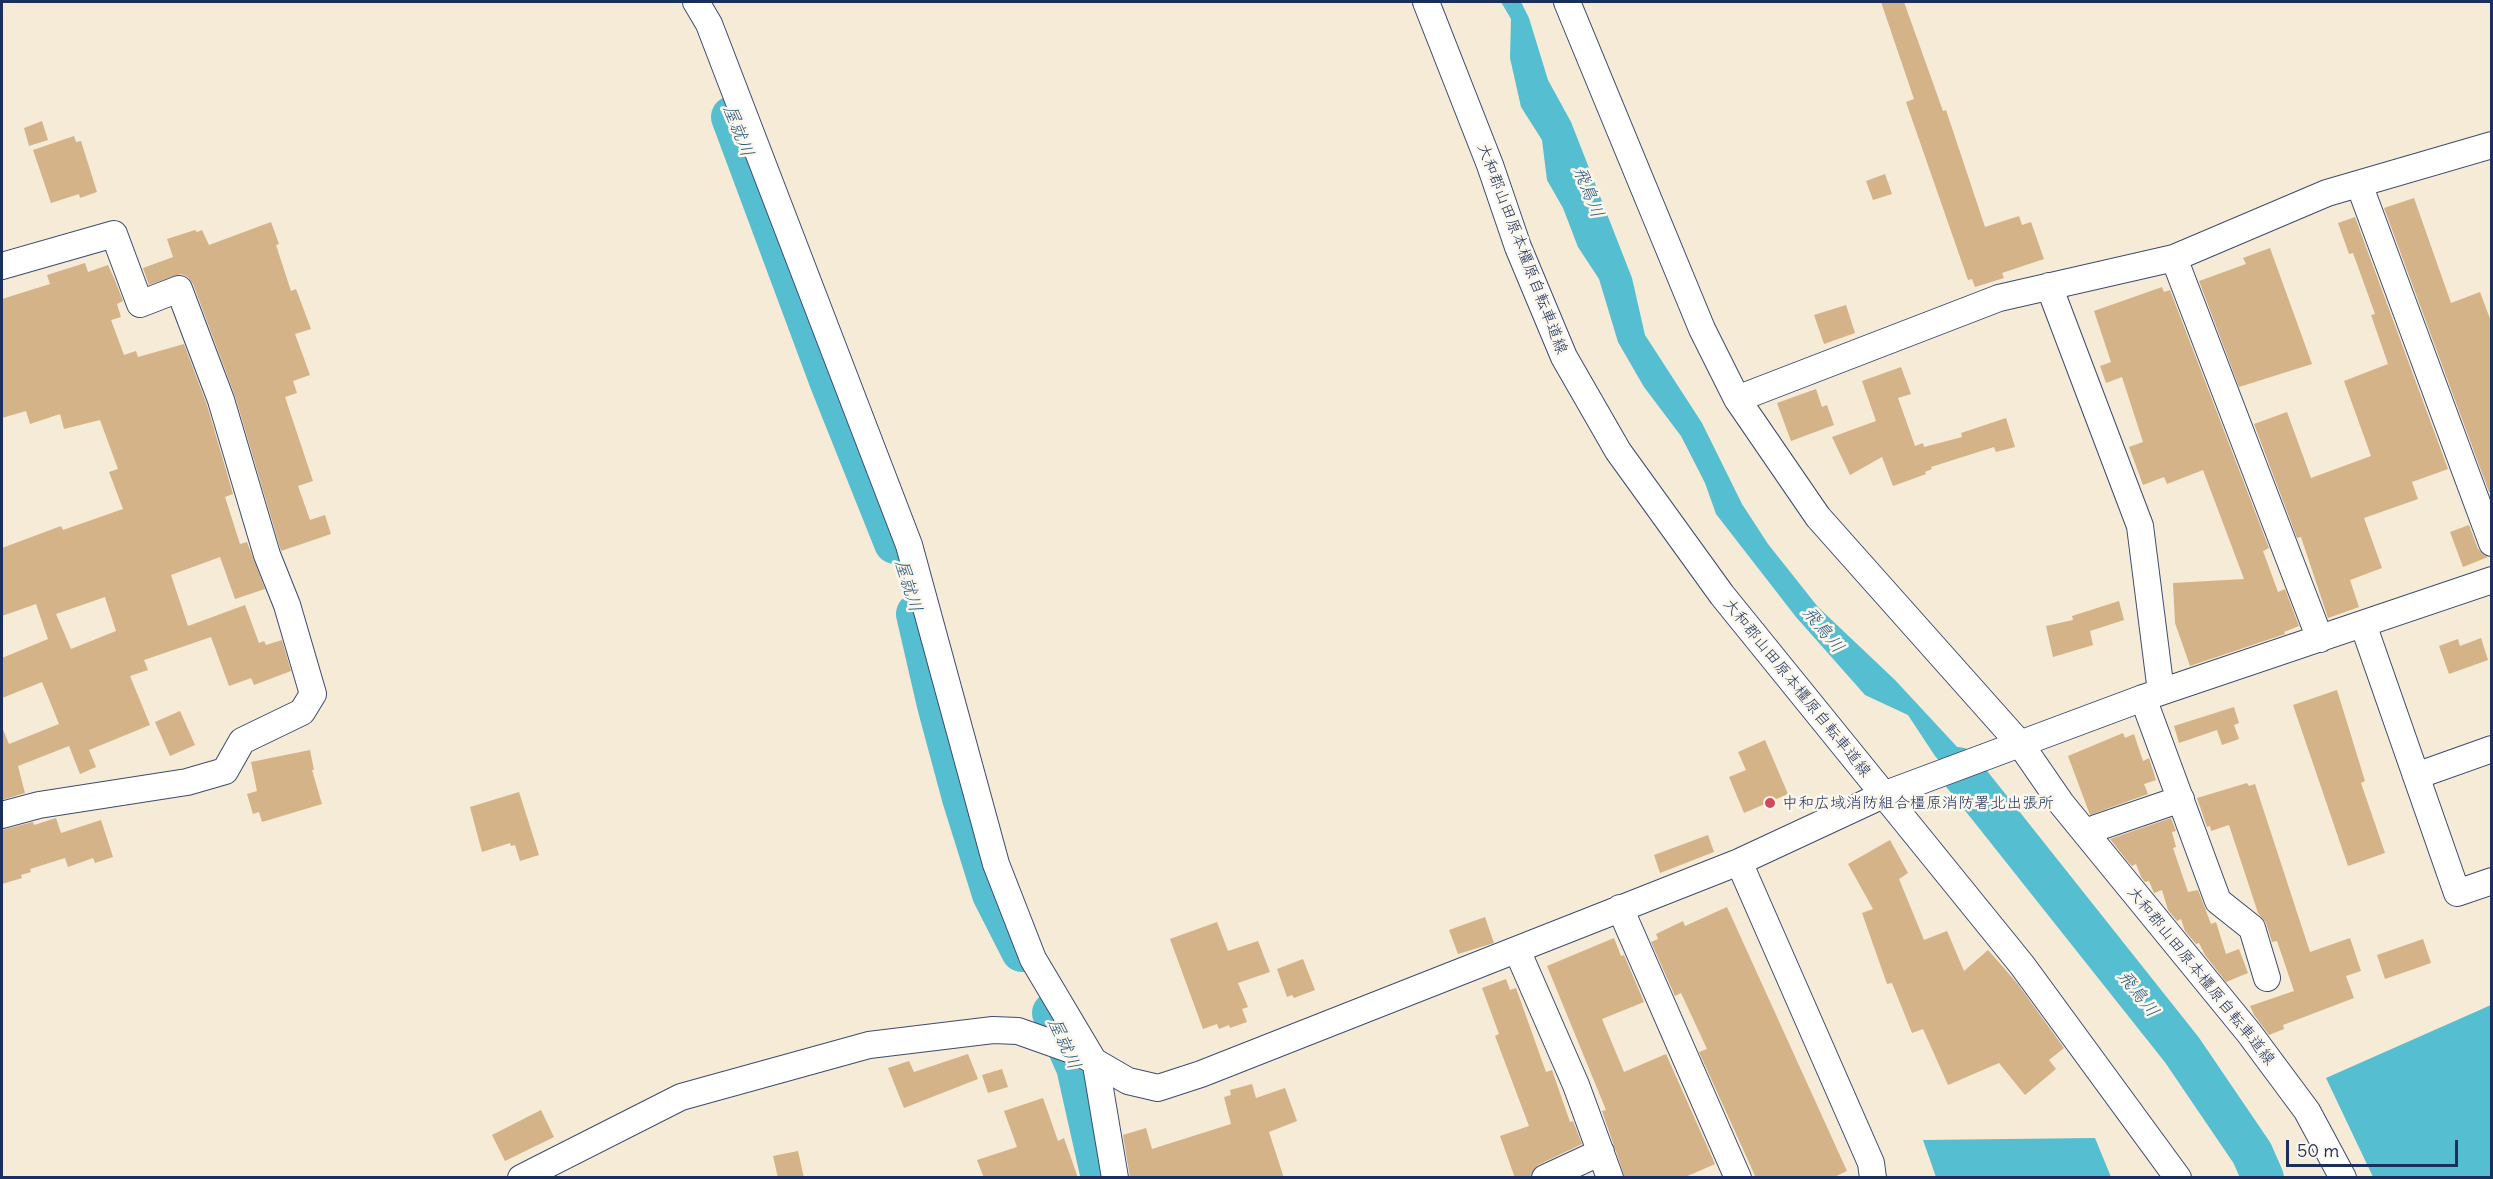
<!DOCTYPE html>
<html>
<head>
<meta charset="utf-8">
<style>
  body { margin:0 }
  #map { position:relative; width:2493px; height:1179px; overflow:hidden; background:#f5ebd6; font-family:Delius,sans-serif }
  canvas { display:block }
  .frame { position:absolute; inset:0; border:3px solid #1b2f5e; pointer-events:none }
  .scale { position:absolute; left:2286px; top:1140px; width:172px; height:27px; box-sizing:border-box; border:3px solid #1b2f5e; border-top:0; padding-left:8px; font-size:18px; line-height:21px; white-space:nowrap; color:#1b2f5e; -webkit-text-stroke:4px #fbf7ec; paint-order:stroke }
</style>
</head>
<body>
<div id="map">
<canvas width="2493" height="1179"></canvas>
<div class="frame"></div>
<div class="scale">50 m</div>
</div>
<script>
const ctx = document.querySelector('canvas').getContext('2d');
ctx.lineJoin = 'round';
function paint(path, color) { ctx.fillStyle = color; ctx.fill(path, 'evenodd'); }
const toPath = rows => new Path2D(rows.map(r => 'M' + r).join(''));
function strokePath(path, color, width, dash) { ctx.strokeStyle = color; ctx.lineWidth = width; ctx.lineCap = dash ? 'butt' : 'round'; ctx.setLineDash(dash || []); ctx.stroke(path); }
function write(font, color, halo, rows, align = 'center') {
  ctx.font = font + ' Delius,"Klee One",sans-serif'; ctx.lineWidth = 5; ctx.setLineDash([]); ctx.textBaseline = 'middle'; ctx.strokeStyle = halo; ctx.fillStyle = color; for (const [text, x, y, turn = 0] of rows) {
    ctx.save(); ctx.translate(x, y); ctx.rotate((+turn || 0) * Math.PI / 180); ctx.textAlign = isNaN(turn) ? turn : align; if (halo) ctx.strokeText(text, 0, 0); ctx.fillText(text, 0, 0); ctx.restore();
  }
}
paint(toPath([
  [1501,2,1521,2,1529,18,1548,80,1571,122,1632,278,1645,335,1702,423,1742,504,1768,544,1818,607,1895,680,1960,750,1995,798,1990,826,1978,806,1935,756,1908,715,1865,695,1796,617,1716,514,1705,483,1681,436,1644,387,1618,342,1599,279,1578,247,1563,208,1547,180,1542,140,1521,107,1510,58,1511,19],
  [2491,1005,2491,1177,2373,1177,2326,1078],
  [2095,1138,2111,1177,1936,1177,1923,1140]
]), '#55bed1');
strokePath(toPath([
  [732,117,831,383,895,543],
  [917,614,938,705,963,798,993,894,1022,951],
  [1958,768,2182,1050,2252,1153,2263,1178],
  [1053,1013,1077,1067,1102,1178]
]), '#55bed1', 42);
paint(toPath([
  [1881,2,1904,2,1943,111,1946,110,1985,227,2019,216,2022,225,2031,222,2044,259,2002,273,2004,278,1975,287,1972,279,1968,280,1906,102,1914,99],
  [42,121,48,140,29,146,24,128],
  [74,136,76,142,81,141,97,192,80,198,79,194,51,203,33,150],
  [1885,174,1892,194,1873,200,1866,181],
  [2414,198,2451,303,2480,292,2492,324,2492,492,2489,492,2384,208],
  [2355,217,2448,469,2412,482,2418,499,2364,518,2382,568,2350,580,2359,607,2328,618,2301,537,2297,538,2254,424,2287,412,2311,478,2371,456,2344,381,2388,364,2371,315,2375,314,2353,253,2349,254,2338,223],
  [271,222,279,244,276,245,291,291,296,289,311,329,295,334,310,375,293,381,297,393,285,397,313,481,298,486,310,520,325,515,331,534,281,551,235,396,193,284,188,277,181,274,149,285,143,268,173,257,167,239,195,230,197,232,202,230,209,245],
  [2270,248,2312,364,2239,387,2199,281,2246,264,2243,258],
  [85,263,88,272,108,265,114,278,123,301,117,304,121,317,111,320,124,355,136,351,138,357,184,344,207,405,233,494,225,497,240,544,247,542,265,589,235,599,220,557,171,575,188,626,245,605,259,643,264,641,266,645,282,640,291,671,254,685,251,678,229,686,211,637,144,660,148,670,130,676,150,725,89,750,96,767,80,774,69,746,18,766,25,793,2,800,2,727,9,744,59,724,42,682,2,698,2,658,48,639,36,604,2,616,2,548,61,526,63,530,123,509,109,472,118,469,100,420,64,429,60,414,30,424,26,411,2,418,2,299,50,284,47,275],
  [105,597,116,631,71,649,56,614],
  [2162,287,2164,292,2170,290,2269,548,2263,551,2278,592,2285,589,2299,626,2284,632,2285,634,2190,666,2175,623,2173,583,2244,579,2203,470,2167,484,2164,477,2143,485,2129,447,2143,442,2122,377,2106,383,2100,366,2111,362,2094,311],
  [1846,305,1855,333,1824,344,1814,315],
  [1901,367,1911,394,1898,398,1915,446,1923,443,1924,447,1962,437,1961,433,2006,418,2015,447,1996,452,1994,447,1931,467,1932,469,1925,472,1926,474,1893,486,1882,457,1850,475,1832,437,1876,421,1862,381],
  [1816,389,1822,407,1827,405,1834,425,1791,441,1777,403],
  [2469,525,2478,549,2488,557,2463,567,2450,532],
  [2119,601,2124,620,2090,631,2093,645,2053,657,2046,626,2073,620,2072,616],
  [2481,638,2488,660,2449,674,2439,646,2458,639,2460,646],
  [2337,690,2365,781,2361,783,2385,853,2348,866,2293,705],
  [2234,707,2239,723,2234,725,2239,739,2222,745,2217,730,2179,743,2174,726],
  [180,711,195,745,170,756,155,722],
  [2123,733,2125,738,2134,734,2143,761,2149,758,2156,780,2144,784,2148,794,2090,815,2068,756],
  [1765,740,1788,794,1744,813,1729,777,1746,770,1738,752],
  [310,750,314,770,312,770,322,804,262,822,259,812,253,814,247,794,257,791,251,762],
  [2247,783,2249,786,2255,784,2310,952,2350,938,2361,971,2346,976,2354,998,2283,1025,2284,1029,2269,1035,2254,1015,2250,1006,2294,991,2277,941,2272,942,2266,923,2258,913,2229,825,2211,831,2210,826,2207,827,2197,798],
  [519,792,539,855,520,861,515,845,511,846,510,843,482,852,470,807],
  [56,818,61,833,101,820,113,857,95,863,93,858,68,867,65,858,30,869,31,872,21,875,22,878,2,884,2,830,33,822,34,825],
  [2171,818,2176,831,2172,832,2176,847,2173,848,2188,892,2198,890,2211,924,2216,922,2226,954,2239,949,2248,973,2226,982,2205,955,2199,943,2196,944,2185,931,2181,919,2177,921,2168,910,2162,890,2154,893,2149,881,2145,882,2141,877,2136,864,2132,866,2129,863,2110,839],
  [1708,835,1714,852,1660,873,1654,855],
  [1890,840,1908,873,1899,879,1924,940,1947,931,1964,971,1988,950,2017,983,2064,1048,2049,1060,2056,1069,2025,1095,1999,1063,1948,1085,1923,1029,1912,1033,1892,983,1887,984,1862,913,1873,909,1848,864],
  [1727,907,1847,1171,1832,1178,1756,1178,1699,1052,1707,1049,1681,993,1675,996,1651,942,1658,939,1656,934,1683,921,1685,926],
  [1485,917,1494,943,1458,954,1449,930],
  [1217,922,1228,951,1258,941,1270,972,1238,983,1248,1007,1242,1009,1247,1022,1230,1028,1229,1025,1219,1029,1217,1024,1203,1029,1170,939],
  [1614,938,1621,956,1624,955,1644,1002,1602,1019,1624,1072,1666,1054,1715,1164,1683,1178,1625,1178,1602,1111,1606,1110,1547,966],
  [2423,939,2431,963,2385,979,2377,955],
  [1303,959,1315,990,1294,998,1292,995,1287,997,1277,969],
  [1506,979,1510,990,1516,988,1546,1072,1552,1070,1570,1122,1573,1121,1582,1144,1538,1165,1530,1178,1515,1178,1500,1136,1529,1126,1495,1036,1499,1034,1482,988],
  [968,1054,978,1079,904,1108,888,1068,909,1061,914,1072],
  [1002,1069,1008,1087,988,1093,982,1075],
  [1252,1084,1256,1098,1285,1088,1297,1121,1269,1132,1284,1178,1130,1178,1123,1135,1146,1128,1152,1149,1231,1124,1224,1097,1231,1095,1230,1090],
  [1043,1098,1058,1141,1064,1138,1078,1178,984,1178,977,1160,1017,1147,1004,1111],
  [541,1110,554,1137,505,1161,492,1135],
  [798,1151,804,1178,778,1178,773,1156]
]), '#d4b388');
const minor = toPath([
  [696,2,709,24,909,545,996,864,1033,959,1096,1065,1115,1178],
  [1426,2,1490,165,1518,247,1564,357,1618,451,1722,595,2022,965,2178,1178],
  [1567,2,1702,329,1737,399,1818,517,2021,745,2061,803,2249,1033,2307,1111,2343,1178],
  [2359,184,2492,543],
  [2174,258,2320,639],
  [2,266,114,234,140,304,179,289,221,400,267,555,287,605,313,694,302,712,242,741,225,771,187,782,39,805,2,815],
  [2049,286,2140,526,2161,692],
  [1737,399,1999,298,2174,258,2327,193,2492,145],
  [2363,624,2457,893,2492,881],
  [2143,698,2218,901,2252,928,2267,978],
  [2416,776,2492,749],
  [2096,828,2181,799],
  [1739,862,1871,1163,1873,1178],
  [1620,908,1738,1178],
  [1517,950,1576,1085,1610,1178],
  [521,1178,681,1097,869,1045,993,1030,1018,1031,1080,1053,1128,1081,1158,1088,1201,1074,1739,862,1883,795,2143,698,2492,580],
  [1545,1178,1601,1152]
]);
strokePath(minor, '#3c4b70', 28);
strokePath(minor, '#fff', 26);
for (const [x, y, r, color] of [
  [1770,803,6,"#d1495b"]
]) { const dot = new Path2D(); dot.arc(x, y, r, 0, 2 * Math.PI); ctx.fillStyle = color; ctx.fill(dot); strokePath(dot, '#fbf7ec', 2); }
write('16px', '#1b2f5e', '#fbf7ec', [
  ["大和郡山田原本橿原自転車道線",1522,249,69],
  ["大和郡山田原本橿原自転車道線",1797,688,51],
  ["大和郡山田原本橿原自転車道線",2201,976,51]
]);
write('16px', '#1b2f5e', '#fbf7ec', [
  ["中和広域消防組合橿原消防署北出張所",1782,803]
], 'left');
write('italic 18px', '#2c5a80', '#fbf7ec', [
  ["屋就川",738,131,69],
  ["飛鳥川",1588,192,68],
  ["屋就川",908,586,73],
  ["飛鳥川",1823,630,51],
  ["飛鳥川",2138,994,52],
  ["屋就川",1064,1044,66]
]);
</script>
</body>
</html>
